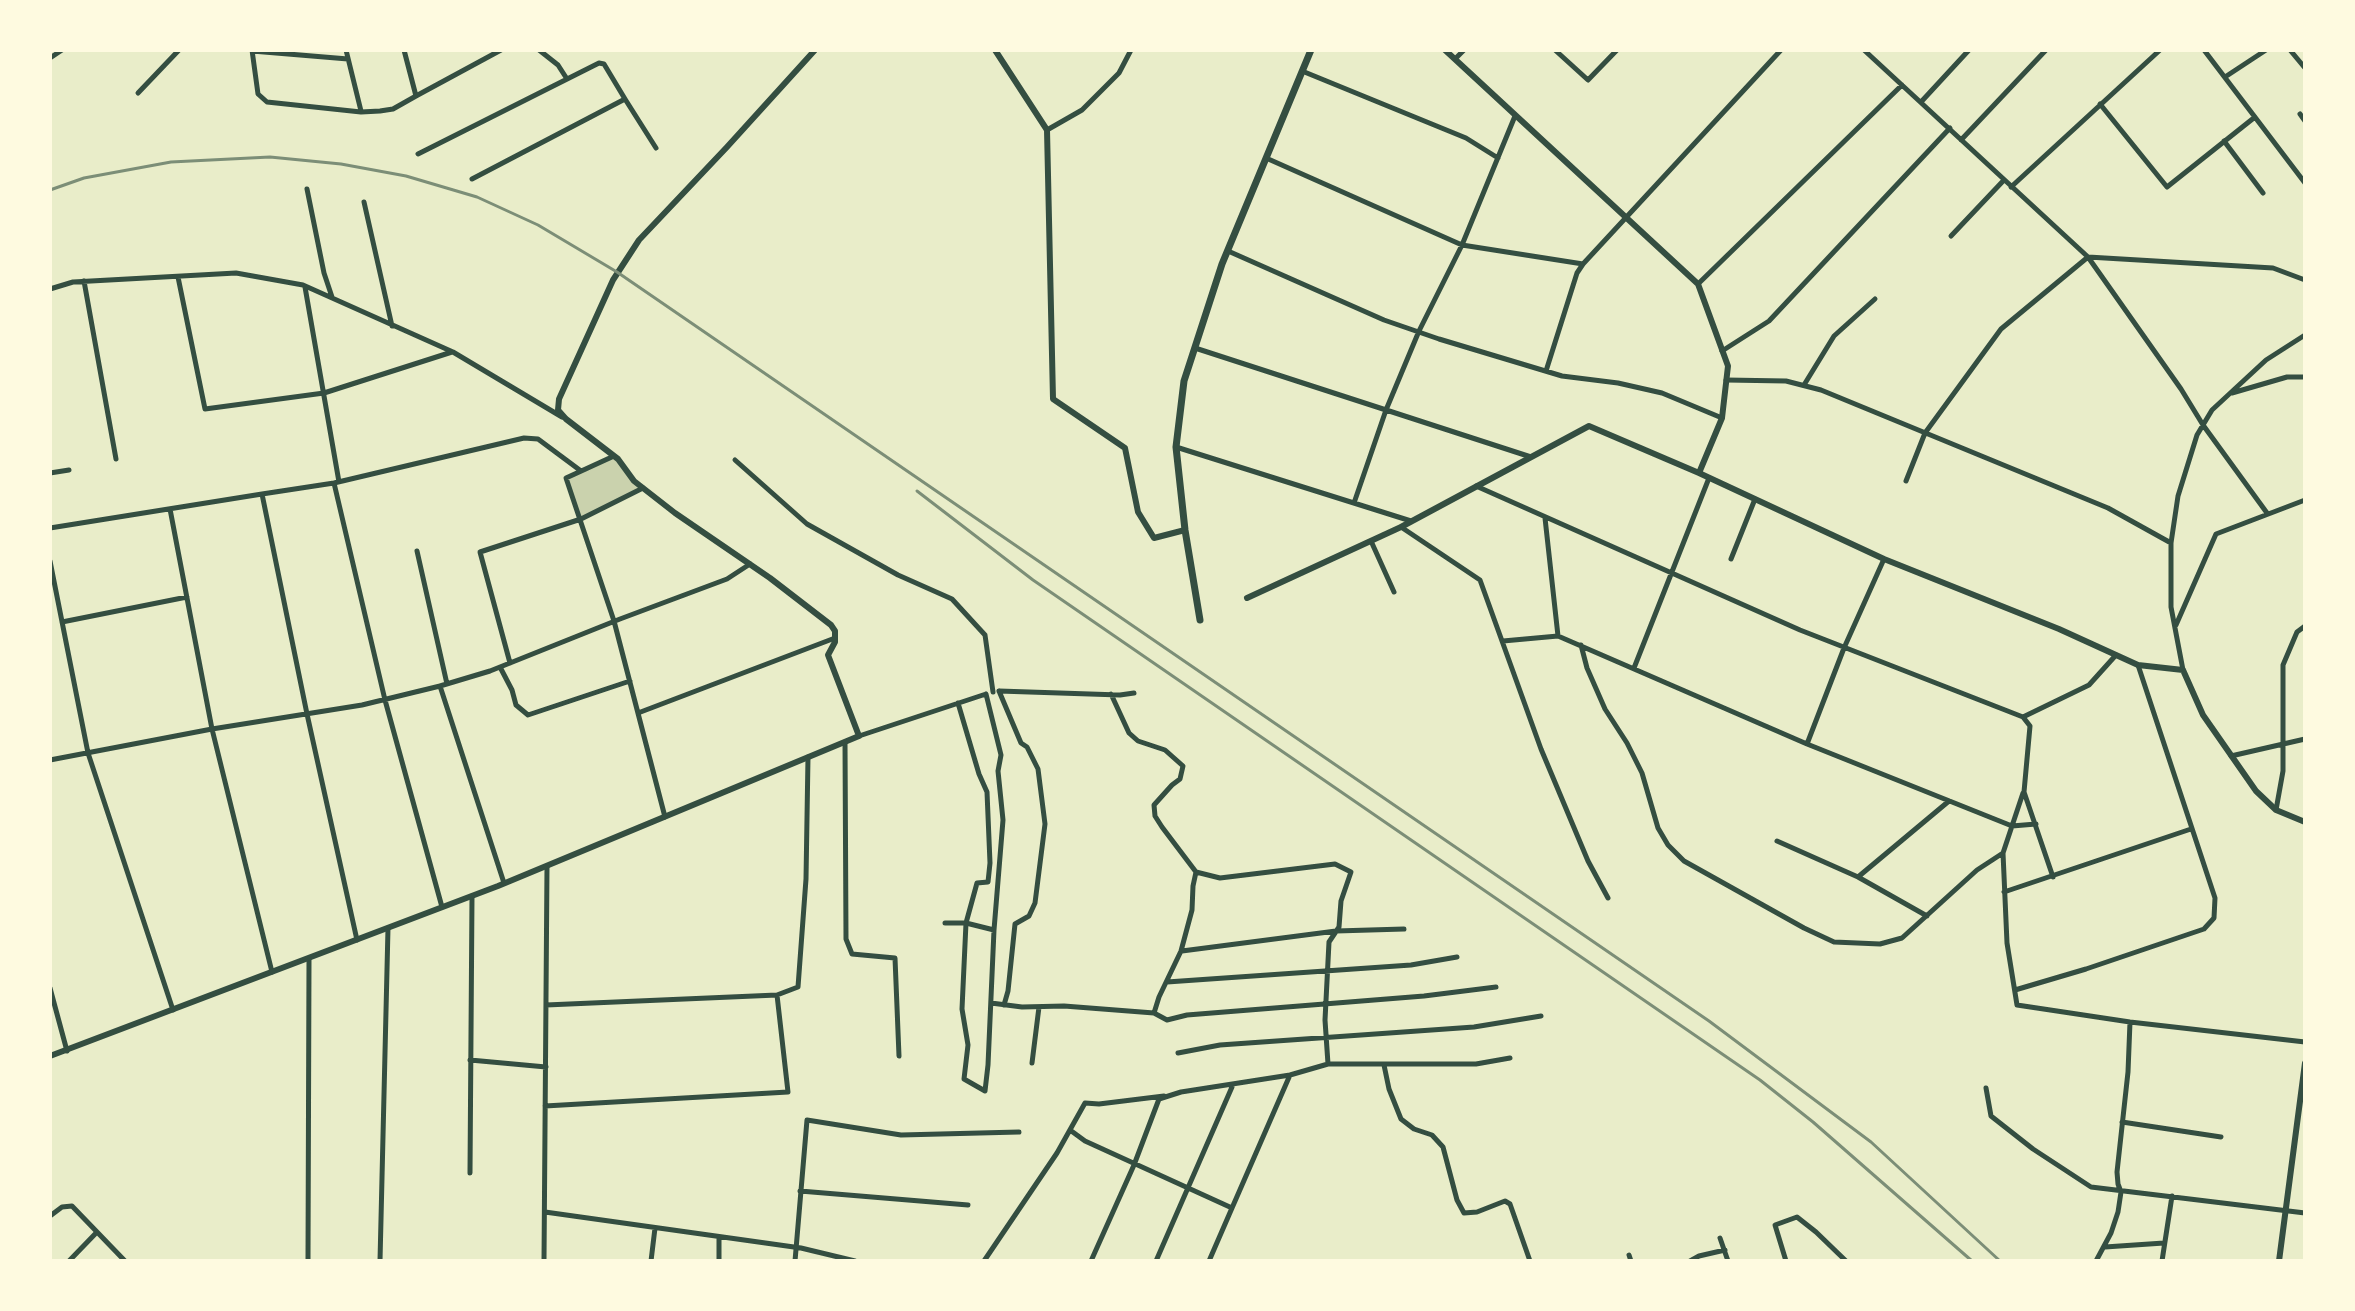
<!DOCTYPE html>
<html>
<head>
<meta charset="utf-8">
<style>
  body { margin:0 }
  #map { position:relative; width:2355px; height:1311px; overflow:hidden; background:#e9edc9; font-family:"Source Sans 3",sans-serif }
  canvas { display:block }
  .frame { position:absolute; inset:0; border:52px solid #fefae0; pointer-events:none }
</style>
</head>
<body>
<div id="map">
<canvas width="2355" height="1311"></canvas>
<div class="frame"></div>
</div>
<script>
const ctx = document.querySelector('canvas').getContext('2d');
ctx.lineJoin = 'round';
function paint(path, color) { ctx.fillStyle = color; ctx.fill(path, 'evenodd'); }
const toPath = rows => new Path2D(rows.map(r => 'M' + r).join(''));
function strokePath(path, color, width, dash) { ctx.strokeStyle = color; ctx.lineWidth = width; ctx.lineCap = dash ? 'butt' : 'round'; ctx.setLineDash(dash || []); ctx.stroke(path); }
paint(toPath([
  [614,456,643,488,581,519,566,478]
]), '#cad2ad');
strokePath(toPath([
  [252,50,258,94,267,102,361,112,380,111,393,109,416,96],
  [346,50,361,111],
  [404,50,416,96,501,50],
  [539,50,558,65,567,79],
  [1555,50,1588,80,1617,50],
  [1864,50,2088,257,2181,389,2203,425,2267,513],
  [2204,50,2305,183],
  [2290,50,2305,68],
  [252,51,348,59],
  [50,58,62,50],
  [1455,59,1464,50],
  [1302,71,1466,138,1498,158],
  [2225,77,2266,50],
  [138,93,179,50],
  [625,99,656,148],
  [1921,102,1969,50],
  [2100,104,2167,187,2255,117],
  [2300,114,2305,121],
  [1047,130,1082,110,1119,73,1131,50],
  [1961,140,2046,50],
  [2224,141,2263,193],
  [418,154,599,63,604,64,625,99,472,179],
  [1266,158,1462,245,1583,264],
  [2011,187,2160,50],
  [307,189,324,273,332,297],
  [364,202,392,326],
  [1951,236,2004,180],
  [1228,251,1384,320,1439,339,1562,376,1618,383,1662,393,1722,418],
  [178,277,205,409,324,393,452,352],
  [84,281,116,459],
  [1698,284,1902,85],
  [305,287,339,482],
  [50,289,73,282,236,273,303,285,453,352,562,417],
  [1195,348,1531,457],
  [1722,351,1769,321,1950,128],
  [1546,371,1577,273,1583,264,1781,50],
  [1726,380,1786,381,1821,390,2108,508,2171,543],
  [1804,385,1834,336,1875,299],
  [2232,393,2287,377,2305,377],
  [1176,447,1411,521],
  [614,456,566,478,614,621,665,817],
  [735,460,807,524,898,575,952,599,985,635,993,692],
  [50,473,69,470],
  [1906,481,1925,433,2001,329,2088,257,2273,268,2305,280],
  [334,483,385,700,442,907],
  [1476,486,1800,630,2023,717,2030,726,2024,792,2053,877],
  [262,494,334,483,524,438,538,439,581,471],
  [1354,503,1386,410,1419,331,1462,245,1515,116],
  [170,509,212,729,272,972],
  [1545,518,1558,636],
  [1401,527,1480,580,1541,749,1588,861,1608,898],
  [50,528,262,494,307,714,357,940],
  [1371,541,1394,592],
  [417,551,447,684],
  [1731,559,1755,499],
  [50,561,88,753,173,1010],
  [62,622,187,597],
  [2176,625,2216,534,2305,500],
  [1503,641,1558,636,1807,744,2012,826,2036,824],
  [1581,645,1587,668,1605,709,1627,743,1642,773,1658,828,1668,845,1684,861,1804,928,1834,942,1880,944,1902,938,1977,870,2003,853],
  [510,663,480,552,581,519,643,488],
  [500,667,512,690,516,705,528,715,630,681],
  [1634,668,1709,478],
  [2183,670,2171,607,2171,543,2178,496,2197,435,2212,410,2266,360,2305,335],
  [440,686,504,883],
  [999,691,1021,743,1027,747,1038,769,1045,824,1035,903,1029,916,1015,924,1008,991,1004,1005],
  [999,691,1120,695,1134,693],
  [958,703,979,774,987,792,990,863,988,882,977,883,966,923,962,1009,968,1045,964,1079,985,1091,988,1065,994,930,1003,820,998,771,1001,755,986,694],
  [638,713,835,638],
  [2023,717,2089,685,2116,655],
  [859,736,986,694],
  [845,742,846,939,852,954,895,958,899,1056],
  [1807,744,1844,648,1884,559],
  [2231,756,2305,739],
  [50,760,212,729,362,705,440,686,490,671,620,619,727,579,750,564],
  [2023,793,2003,853,2007,943,2017,1005,2130,1022,2305,1042],
  [2276,810,2283,771,2283,665,2297,632,2305,626],
  [1777,841,1858,877,1927,916],
  [1196,872,1220,878,1335,864,1351,872,1341,901,1339,927,1329,942,1325,1020,1328,1064],
  [1858,877,1949,801],
  [2004,892,2191,829],
  [945,923,966,923,994,930],
  [1182,951,1336,931,1404,929],
  [1167,982,1411,965,1457,957],
  [50,988,67,1051],
  [2015,990,2086,969,2204,929,2214,918,2215,898,2138,665],
  [777,995,798,987,806,879,808,757],
  [991,1003,1022,1007,1064,1006,1154,1013,1159,997,1181,951,1192,910,1193,886,1196,872,1162,827,1155,816,1154,805,1172,785,1180,779,1183,766,1165,750,1138,741,1129,733,1111,694],
  [1154,1013,1167,1020,1187,1015,1424,996,1496,987],
  [1178,1053,1220,1045,1474,1027,1541,1016],
  [470,1060,546,1067],
  [1032,1063,1039,1007],
  [1384,1065,1389,1089,1401,1119,1414,1129,1432,1135,1443,1147,1457,1200,1464,1213,1477,1212,1505,1201,1510,1204,1530,1261],
  [1986,1088,1991,1116,2033,1149,2091,1187,2305,1213],
  [545,1106,788,1092,777,995,546,1005],
  [2122,1122,2221,1137],
  [1070,1130,1085,1141,1232,1208,1290,1075],
  [470,1173,472,896],
  [800,1191,968,1205],
  [545,1212,801,1248,855,1261],
  [50,1216,62,1207,72,1206,125,1261],
  [719,1237,719,1261],
  [1720,1238,1728,1261],
  [2105,1247,2164,1243],
  [1629,1255,1631,1261],
  [69,1261,97,1232],
  [308,1261,309,959],
  [380,1261,388,928],
  [544,1261,547,866],
  [651,1261,655,1228],
  [795,1261,807,1120,901,1135,1019,1132],
  [984,1261,1057,1153,1085,1103,1099,1104,1164,1096,1159,1099,1181,1092,1290,1075,1328,1064,1476,1064,1510,1058],
  [1091,1261,1134,1165,1159,1099],
  [1156,1261,1232,1087],
  [1209,1261,1232,1208],
  [1690,1261,1699,1256,1725,1250],
  [1786,1261,1775,1225,1797,1217,1816,1232,1846,1261],
  [2096,1261,2111,1233,2118,1212,2121,1192,2118,1184,2117,1172,2128,1072,2130,1022],
  [2162,1261,2172,1196]
]), '#344e41', 5);
strokePath(toPath([
  [995,50,1047,130,1053,399,1125,448,1138,512,1154,538,1185,530],
  [1445,50,1698,284,1728,366,1722,418,1699,473,1884,559,2059,629,2138,665,2183,670,2203,715,2256,791,2276,810,2305,822],
  [1247,598,1401,527,1589,426,1699,473],
  [50,1056,498,886,859,736,828,655,835,642,835,631,831,625,770,578,675,513,634,481,618,459,566,419,558,410,559,399,613,280,639,240,727,147,815,50],
  [2279,1261,2305,1063]
]), '#344e41', 6);
strokePath(toPath([
  [1200,620,1185,530,1176,447,1184,381,1222,264,1311,50]
]), '#344e41', 7);
strokePath(toPath([
  [50,190,84,178,171,162,270,157,341,164,406,176,477,197,538,225,617,272,1709,1021,1871,1142,2000,1261],
  [917,491,1033,580,1760,1080,1813,1122,1972,1261]
]), '#7c8e77', 3);
</script>
</body>
</html>
